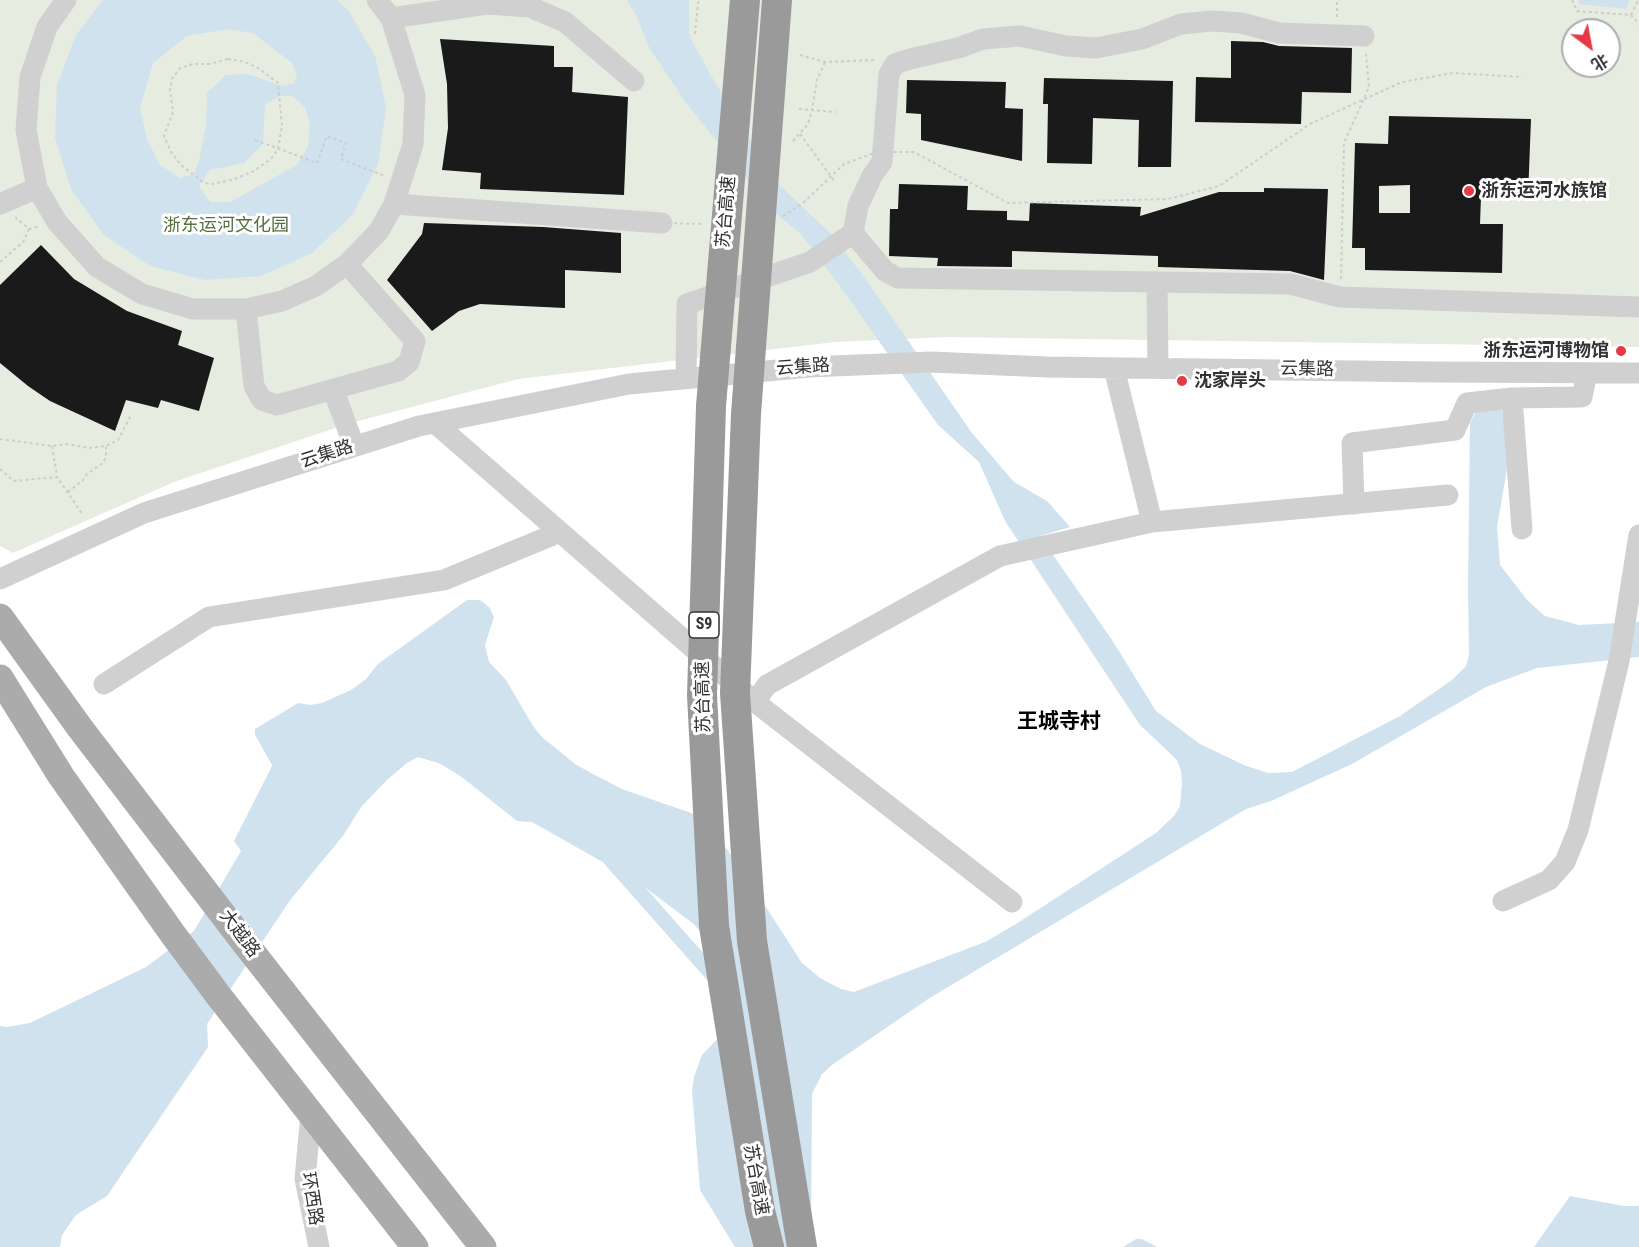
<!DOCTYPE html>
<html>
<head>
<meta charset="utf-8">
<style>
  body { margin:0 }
  #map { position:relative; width:1639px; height:1247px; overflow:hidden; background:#fff; font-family:"Roboto Condensed","Noto Sans SC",sans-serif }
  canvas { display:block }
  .north { position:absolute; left:1561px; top:18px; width:60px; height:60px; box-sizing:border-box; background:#fff; border:2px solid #adadad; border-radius:50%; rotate:148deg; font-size:16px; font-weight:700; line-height:24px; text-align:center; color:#333 }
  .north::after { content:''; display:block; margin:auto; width:21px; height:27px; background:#e63946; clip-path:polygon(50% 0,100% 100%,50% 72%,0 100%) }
</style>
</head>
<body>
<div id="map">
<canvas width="1639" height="1247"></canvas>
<div class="north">北</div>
</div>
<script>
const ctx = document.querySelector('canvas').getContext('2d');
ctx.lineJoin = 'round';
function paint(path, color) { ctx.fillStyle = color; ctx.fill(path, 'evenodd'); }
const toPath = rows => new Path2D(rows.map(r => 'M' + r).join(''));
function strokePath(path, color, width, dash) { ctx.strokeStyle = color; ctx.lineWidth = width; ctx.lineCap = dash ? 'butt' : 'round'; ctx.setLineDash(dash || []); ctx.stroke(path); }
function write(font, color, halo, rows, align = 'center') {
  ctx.font = font + ' "Roboto Condensed","Noto Sans SC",sans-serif'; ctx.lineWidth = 6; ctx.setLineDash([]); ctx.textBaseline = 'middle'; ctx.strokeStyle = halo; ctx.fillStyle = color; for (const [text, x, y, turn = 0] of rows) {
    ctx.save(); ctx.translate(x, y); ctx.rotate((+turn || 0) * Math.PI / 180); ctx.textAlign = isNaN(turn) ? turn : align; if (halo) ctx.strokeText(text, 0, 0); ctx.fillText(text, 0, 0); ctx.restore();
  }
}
paint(toPath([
  [0,0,1639,0,1639,347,946,337,835,342,518,379,347,424,174,482,13,553,0,546],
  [1573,30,1609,30,1609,66,1573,66]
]), '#e6ecdf');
paint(toPath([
  [103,0,337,0,348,10,375,56,386,108,378,164,353,214,312,253,261,276,205,280,150,266,104,235,71,189,55,138,57,85,76,35],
  [227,29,253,33,292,63,297,75,294,83,282,86,248,74,226,75,207,93,206,126,199,161,194,174,180,178,160,165,147,139,140,108,153,63,187,36],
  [279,96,292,96,305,107,310,124,308,147,297,165,230,202,210,202,199,186,210,170,244,163,263,144,265,105],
  [627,0,689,0,689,33,693,43,710,74,774,180,832,235,864,277,972,433,1014,482,1047,501,1070,527,1040,536,1112,640,1156,711,1200,744,1244,765,1268,773,1292,772,1400,716,1452,680,1466,666,1469,655,1468,588,1470,423,1478,407,1499,406,1506,418,1507,469,1497,527,1500,565,1528,601,1545,616,1579,625,1639,622,1639,657,1537,668,1486,687,1352,764,1271,801,1246,809,928,999,832,1065,822,1074,812,1094,811,1233,813,1247,735,1247,700,1190,692,1090,694,1077,702,1055,726,1030,716,953,695,925,638,882,532,822,517,821,463,778,441,764,418,757,407,763,388,779,362,806,342,837,291,899,207,1024,208,1047,107,1196,76,1215,62,1235,60,1247,0,1247,0,1026,7,1027,30,1023,146,967,194,931,241,851,234,841,271,768,272,765,255,735,255,729,298,703,310,705,322,703,351,690,366,679,378,664,467,600,480,600,489,607,494,617,485,645,489,662,506,680,533,726,542,737,575,764,591,773,622,789,691,813,710,827,739,865,802,963,820,978,841,989,854,992,985,942,1016,924,1156,833,1174,816,1180,806,1182,783,1181,771,1177,760,1140,725,1005,521,979,462,938,425,845,293,800,233,774,212,687,104,649,47,637,17],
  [1579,0,1629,0,1626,9,1579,4],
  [1570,1196,1624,1206,1639,1206,1639,1247,1534,1247],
  [1136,1239,1142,1239,1157,1247,1123,1247]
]), '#cfe2ee');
strokePath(toPath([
  [610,859,718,981]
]), '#cfe2ee', 15);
paint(toPath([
  [440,39,554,46,554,67,573,67,572,92,628,97,624,195,480,189,481,173,442,170,448,128,447,84],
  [1231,41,1263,42,1279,46,1352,48,1351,93,1302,92,1301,124,1195,122,1196,77,1231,78],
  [1044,78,1173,81,1171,167,1138,167,1139,120,1093,118,1092,164,1047,163,1048,104,1043,104],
  [907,80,1006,82,1005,108,1023,109,1022,161,921,140,921,114,906,113],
  [1389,116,1531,119,1528,197,1481,196,1480,224,1503,224,1502,273,1365,270,1365,248,1352,248,1355,143,1388,144],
  [1410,185,1410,213,1379,213,1379,186],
  [899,184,968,186,967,210,1007,211,1007,220,1029,221,1030,203,1141,207,1140,216,1219,192,1264,192,1264,188,1328,189,1324,280,1290,271,1158,267,1158,256,1012,251,1012,267,937,266,938,258,889,256,890,209,898,209],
  [424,223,543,227,621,233,621,273,565,270,565,308,480,304,459,311,432,331,387,280,422,234],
  [41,245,74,279,127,311,182,331,178,345,214,358,199,411,161,400,158,408,126,400,115,431,50,401,28,386,0,363,0,285]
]), '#1a1a1a');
strokePath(toPath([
  [1572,0,1577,11,1631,15,1639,24],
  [1631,15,1638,0],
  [1337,17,1337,0],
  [695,34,698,3,700,0],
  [800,55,825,62,877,60],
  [228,59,245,62,258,68,278,83,282,126,278,149,271,159,254,171,235,179,213,184,204,183,181,165,171,152,164,136,173,112,170,90,172,79,180,68,193,64,210,64,228,59],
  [799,109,836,112],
  [800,134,835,182],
  [255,140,317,163,327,136,346,143,341,159,385,176],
  [793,141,808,124,812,110,817,80,825,62],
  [15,217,29,229,40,226],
  [0,262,23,242,29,229],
  [1341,279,1344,143,1369,87,1366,54],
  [0,439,52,446,67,444,89,448,106,446,118,440,131,415],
  [52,446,57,476],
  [0,469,14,481,57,477,83,515],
  [68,492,83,480,87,474,103,463,106,457,106,446]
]), '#cdcdcd', 2, [3, 3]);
strokePath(toPath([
  [66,0,47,27,30,77,26,130,37,188,57,222,97,267,142,294,193,309,246,309,282,301,316,286,347,264,379,231,394,204,413,144,415,95,391,18,377,0],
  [391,18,487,4,530,7,565,22,634,81],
  [1364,36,1279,33,1241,23,1212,21,1181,24,1142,39,1096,48,1066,46,1020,36,983,39,958,48,910,59,895,64,889,74,882,162,872,176,858,206,853,233,885,271,898,278,1290,284,1340,297,1639,307],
  [0,204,37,188],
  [394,204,662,223],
  [1157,282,1158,368],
  [246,309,254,386,262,400,277,405,398,371,409,362,415,341,347,264],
  [1114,368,1152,522],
  [686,377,687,304,810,262,853,233],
  [333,389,354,446],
  [1512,398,1522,529],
  [435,423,755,702,1012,902],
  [1354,504,1352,443,1455,430,1467,403,1512,398,1582,397,1587,373],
  [0,579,144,513,419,426,629,384,809,367,931,362,1047,367,1434,372,1639,373],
  [104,684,209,617,444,580,560,532],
  [755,702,767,685,1000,556,1152,522,1448,495],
  [1503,901,1549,880,1565,862,1578,830,1619,661,1639,535],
  [311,1114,305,1179,319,1247]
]), '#d0d0d0', 21);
strokePath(toPath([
  [0,617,80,728,244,942,483,1247],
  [0,678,61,776,172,933,218,995,415,1247]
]), '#ababab', 27);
strokePath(toPath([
  [783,216,803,203,844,164,877,152,914,152,1008,203,1168,199,1219,186,1310,124,1402,82,1453,73,1522,77],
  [662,223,704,224]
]), '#cdcdcd', 2, [3, 3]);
strokePath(toPath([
  [745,0,711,406,702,695,714,926,760,1211,769,1247],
  [777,0,746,414,735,693,752,941,802,1247]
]), '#9a9a9a', 30);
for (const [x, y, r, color] of [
  [1469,191,6,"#e63946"],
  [1621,351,6,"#e63946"],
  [1182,381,6,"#e63946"]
]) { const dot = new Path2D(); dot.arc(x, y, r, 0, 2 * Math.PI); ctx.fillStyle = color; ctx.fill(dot); strokePath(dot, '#fff', 2); }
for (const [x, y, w] of [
  [704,625,30]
]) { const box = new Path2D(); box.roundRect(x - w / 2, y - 13, w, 26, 4.5); ctx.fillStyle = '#fff'; ctx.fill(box); strokePath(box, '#333', 1.5); }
write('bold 16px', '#333', null, [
  ["S9",704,625]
]);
write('bold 18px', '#333', '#fff', [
  ["浙东运河水族馆",1481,191],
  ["浙东运河博物馆",1609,351,"right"],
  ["沈家岸头",1194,381]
], 'left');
write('18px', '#333', '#fff', [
  ["苏台高速",727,212,-85],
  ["云集路",803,368,-4],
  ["云集路",1307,370,1],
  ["云集路",327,455,-18],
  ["苏台高速",704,697,-91],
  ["大越路",239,934,53],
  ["苏台高速",755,1180,80],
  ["环西路",311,1199,81]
]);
write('18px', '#56703f', '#fff', [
  ["浙东运河文化园",226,226]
]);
write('bold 21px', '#000', '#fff', [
  ["王城寺村",1059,723]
]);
</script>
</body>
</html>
